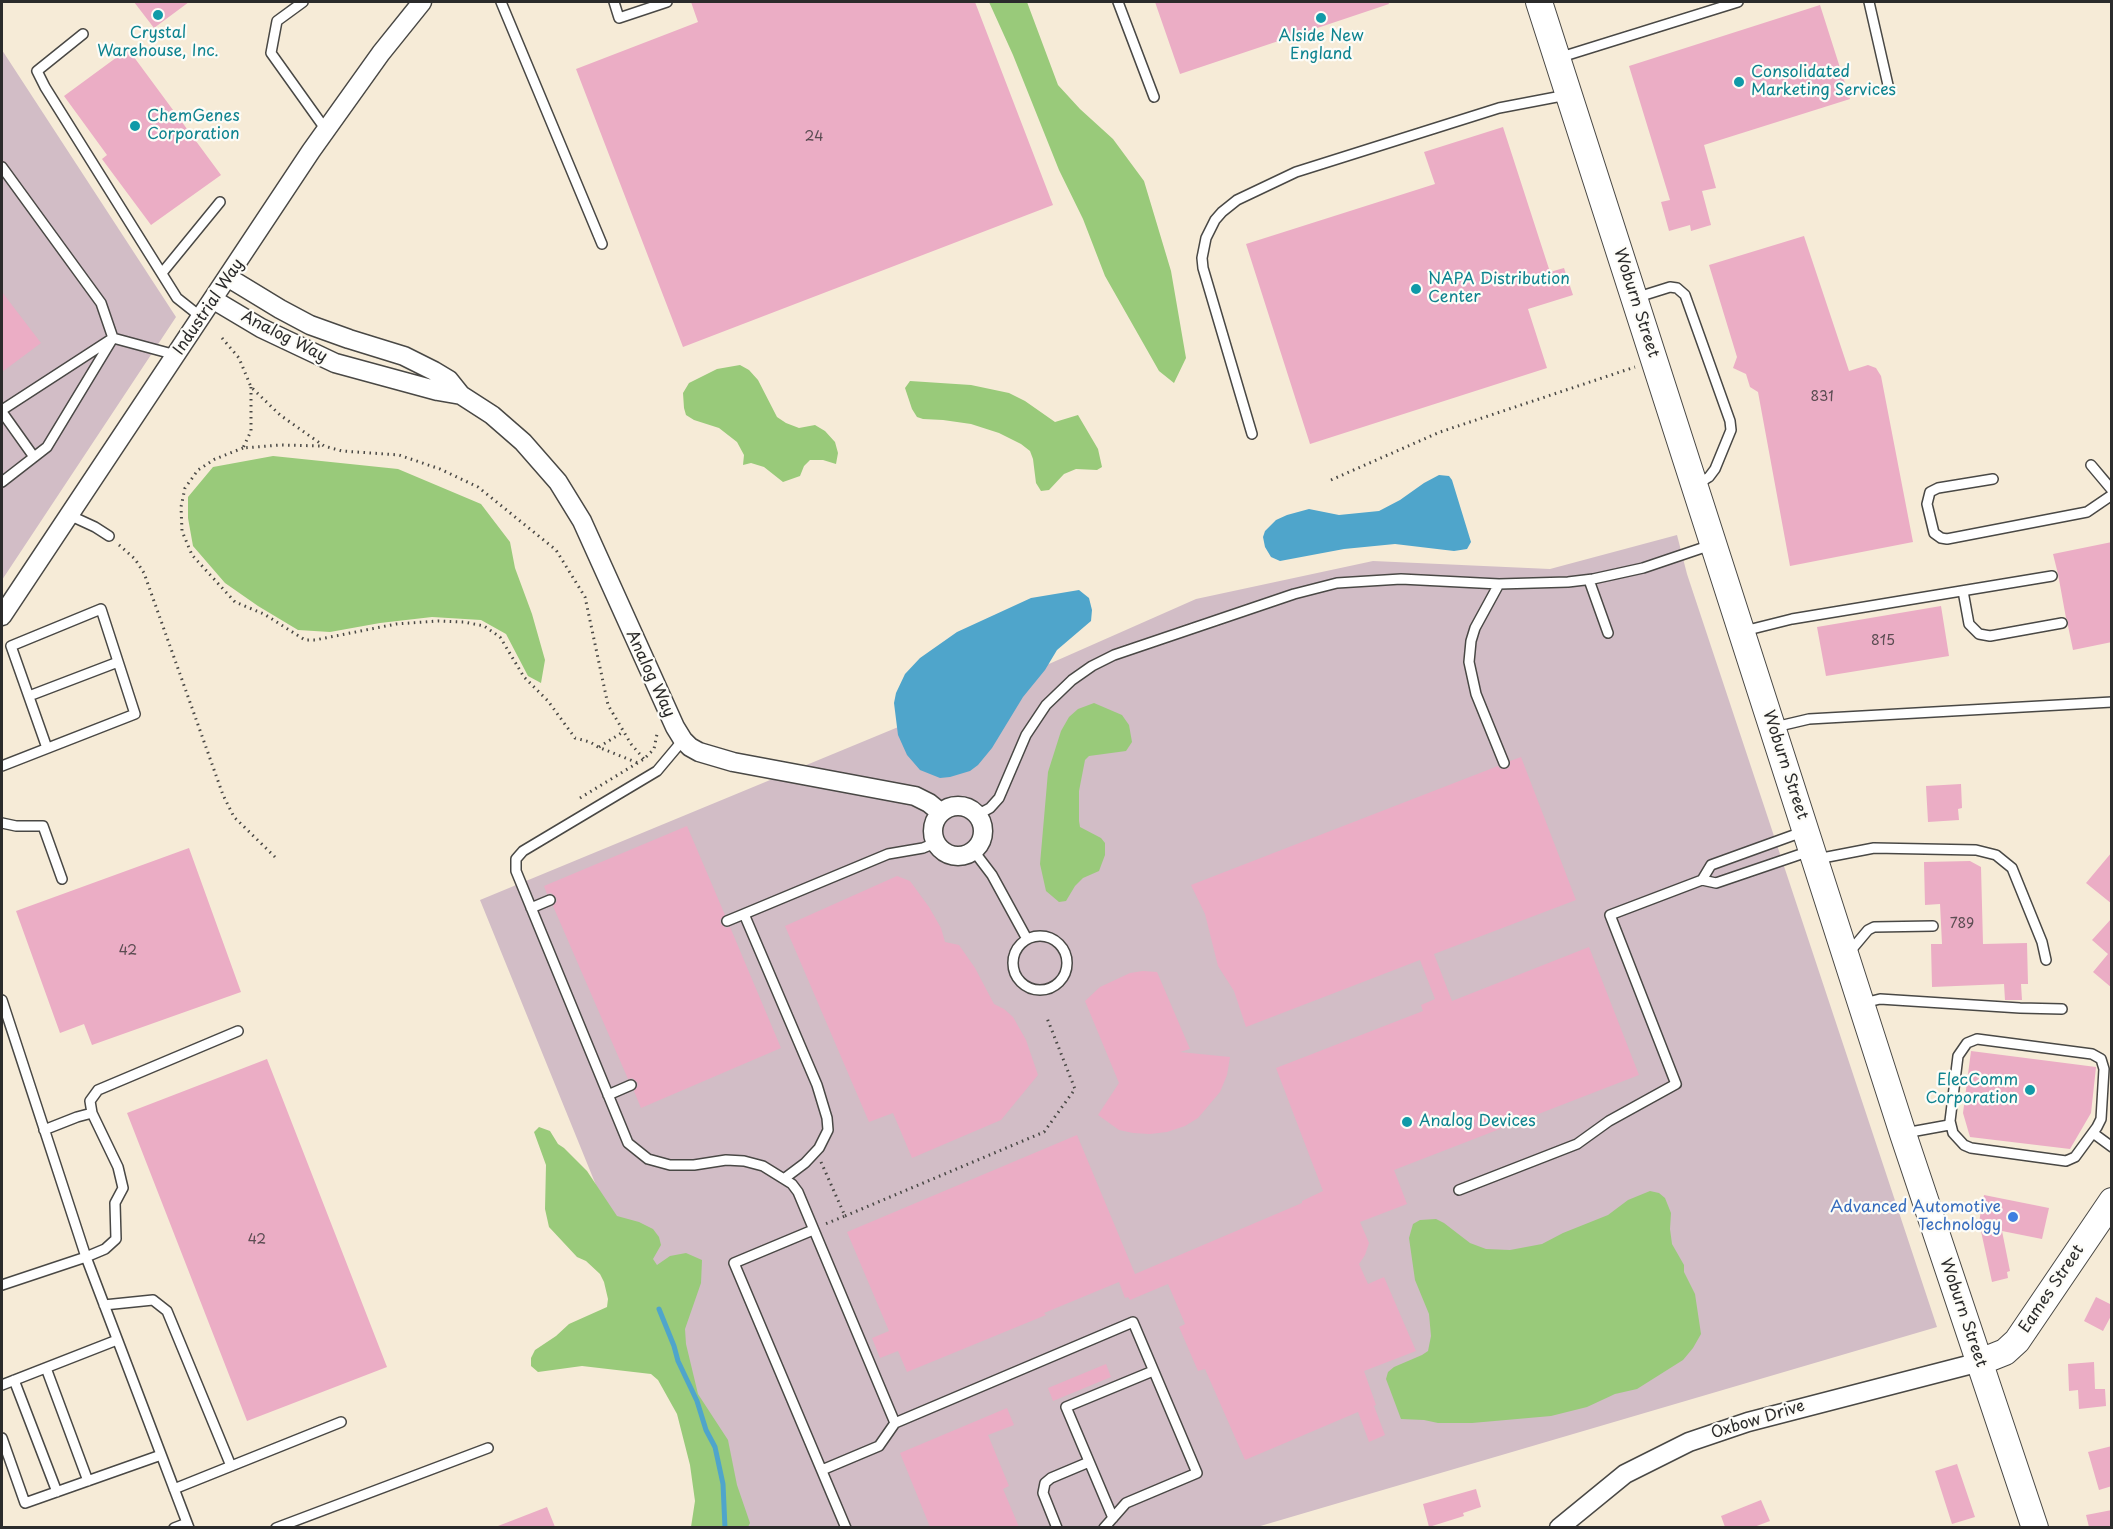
<!DOCTYPE html>
<html>
<head>
<meta charset="utf-8">
<style>
  body { margin:0 }
  #map { position:relative; width:2113px; height:1529px; overflow:hidden; background:#f6ebd7; font-family:"Playpen Sans",sans-serif }
  canvas { display:block }
  .frame { position:absolute; inset:0; border:3px solid #2b2b2b; pointer-events:none }
</style>
</head>
<body>
<div id="map">
<canvas width="2113" height="1529"></canvas>
<div class="frame"></div>
</div>
<script>
const ctx = document.querySelector('canvas').getContext('2d');
ctx.lineJoin = 'round';
function paint(path, color) { ctx.fillStyle = color; ctx.fill(path, 'evenodd'); }
const toPath = rows => new Path2D(rows.map(r => 'M' + r).join(''));
function strokePath(path, color, width, dash) { ctx.strokeStyle = color; ctx.lineWidth = width; ctx.lineCap = dash ? 'butt' : 'round'; ctx.setLineDash(dash || []); ctx.stroke(path); }
function write(font, color, halo, rows, align = 'center') {
  ctx.font = font + ' "Playpen Sans",sans-serif'; ctx.lineWidth = 4.5; ctx.setLineDash([]); ctx.textBaseline = 'middle'; ctx.strokeStyle = halo; ctx.fillStyle = color; for (const [text, x, y, turn = 0] of rows) {
    ctx.save(); ctx.translate(x, y); ctx.rotate((+turn || 0) * Math.PI / 180); ctx.textAlign = isNaN(turn) ? turn : align; if (halo) ctx.strokeText(text, 0, 0); ctx.fillText(text, 0, 0); ctx.restore();
  }
}
paint(toPath([
  [2,50,176,317,2,580],
  [1677,535,1687,574,1937,1327,1257,1527,735,1527,480,900,1024,675,1196,599,1373,561,1550,569]
]), '#d2bdc6');
paint(toPath([
  [989,2,1027,2,1058,85,1080,109,1113,139,1144,181,1171,271,1186,358,1174,383,1159,371,1105,276,1083,219,1059,170,1013,55],
  [740,365,749,370,758,380,777,417,786,423,799,428,815,425,825,431,835,442,838,453,836,464,823,460,810,460,804,466,800,476,783,482,764,467,751,463,743,465,744,455,737,442,719,428,694,420,686,415,684,408,683,393,689,383,717,369],
  [910,381,971,385,1009,393,1025,401,1055,422,1078,415,1098,449,1102,467,1097,470,1076,469,1064,474,1049,490,1041,491,1036,483,1033,459,1030,451,1021,444,999,433,971,424,943,420,923,419,917,417,912,409,905,388],
  [273,456,398,469,481,504,510,542,515,568,532,614,545,660,541,683,528,676,506,634,481,620,432,617,380,623,330,632,298,630,258,606,225,583,193,546,188,518,188,497,213,467],
  [1094,703,1122,715,1129,725,1132,742,1126,751,1089,756,1085,760,1079,791,1079,821,1080,827,1101,838,1105,843,1105,855,1099,871,1083,878,1075,886,1066,901,1059,902,1046,891,1040,864,1048,772,1061,731,1069,717,1078,709],
  [539,1127,550,1131,558,1144,564,1148,587,1171,617,1216,639,1222,653,1229,659,1237,661,1245,653,1259,657,1265,670,1256,686,1253,702,1260,701,1283,685,1329,686,1344,698,1394,728,1440,737,1485,750,1523,748,1527,691,1527,695,1501,690,1465,677,1414,658,1380,651,1374,582,1366,538,1372,531,1366,531,1358,535,1350,556,1336,569,1324,607,1307,608,1299,604,1282,600,1274,586,1261,577,1257,549,1227,545,1209,546,1165,534,1132],
  [1650,1191,1659,1193,1665,1198,1671,1213,1670,1229,1672,1244,1684,1265,1684,1272,1695,1294,1701,1334,1693,1348,1683,1360,1637,1389,1615,1394,1587,1407,1551,1416,1472,1423,1438,1423,1424,1420,1401,1419,1386,1379,1388,1372,1394,1367,1422,1355,1428,1351,1431,1336,1429,1314,1415,1280,1409,1238,1413,1224,1420,1220,1436,1219,1444,1223,1470,1243,1486,1249,1510,1250,1542,1244,1563,1233,1608,1215,1628,1200]
]), '#99ca7a');
paint(toPath([
  [1439,475,1449,476,1452,480,1471,542,1467,549,1454,551,1395,544,1344,549,1280,561,1271,557,1265,547,1263,537,1265,531,1276,520,1287,515,1309,509,1339,515,1379,511,1400,500,1424,483],
  [1079,590,1089,598,1092,610,1091,621,1057,650,1045,670,1023,697,992,748,978,765,970,771,950,777,940,778,920,770,907,755,898,735,894,703,896,693,905,674,920,658,957,632,1031,598]
]), '#4fa5cb');
strokePath(toPath([
  [659,1309,674,1346,678,1361,697,1401,706,1430,715,1447,723,1484,725,1528]
]), '#4fa5cb', 5);
paint(toPath([
  [134,2,189,2,154,28],
  [691,2,975,2,1053,205,683,347,576,69,698,22],
  [1155,2,1388,2,1389,4,1180,74],
  [1820,5,1850,99,1704,145,1716,188,1702,191,1711,225,1691,231,1690,225,1669,231,1661,202,1670,200,1629,66],
  [128,49,221,175,151,225,102,159,107,155,64,96],
  [1503,127,1550,272,1564,268,1573,295,1528,309,1547,368,1310,444,1246,244,1435,184,1424,152],
  [1804,236,1849,371,1868,365,1876,368,1881,376,1913,542,1790,566,1758,392,1750,387,1746,374,1733,368,1737,357,1709,265],
  [2,292,41,343,2,372],
  [2112,542,2112,642,2073,650,2068,626,2068,621,2066,618,2058,574,2053,554],
  [1941,606,1949,656,1826,676,1817,627],
  [1521,757,1576,900,1434,954,1452,1001,1589,947,1639,1075,1394,1170,1407,1204,1360,1222,1369,1243,1365,1255,1359,1264,1368,1284,1384,1277,1416,1351,1364,1371,1376,1405,1374,1406,1385,1435,1369,1442,1358,1412,1245,1460,1205,1369,1198,1371,1179,1327,1185,1324,1168,1284,1130,1300,1128,1297,1125,1298,1119,1282,1044,1313,1046,1315,907,1372,898,1351,880,1358,872,1338,889,1331,847,1232,1077,1135,1135,1274,1302,1203,1302,1201,1323,1191,1276,1068,1423,1011,1421,1005,1435,999,1420,960,1246,1027,1234,991,1218,966,1205,914,1191,885,1498,766,1500,769,1506,769,1510,767,1510,761],
  [1961,784,1962,808,1958,809,1959,820,1928,822,1926,786],
  [687,826,725,915,720,920,721,924,726,928,730,927,781,1048,641,1108,634,1091,638,1086,637,1082,632,1078,628,1079,553,906,557,901,556,897,551,893,547,894,544,886],
  [189,848,241,992,92,1045,84,1024,60,1033,16,911],
  [2112,852,2112,904,2086,883],
  [1970,861,1981,867,1983,944,2027,943,2028,984,2021,984,2022,1000,2005,1000,2004,984,1932,987,1931,944,1942,944,1940,904,1925,905,1924,862],
  [897,876,910,881,929,907,941,928,945,942,959,945,975,968,994,1004,1004,1009,1013,1017,1026,1040,1038,1075,1001,1120,912,1158,893,1113,869,1122,785,926],
  [2112,918,2112,988,2093,972,2108,954,2092,940],
  [1143,971,1157,972,1190,1049,1180,1052,1230,1057,1227,1075,1220,1092,1198,1118,1185,1126,1167,1132,1150,1134,1133,1133,1119,1130,1098,1115,1119,1083,1085,1001,1100,987,1130,973],
  [1971,1051,2096,1067,2091,1113,2070,1149,1970,1137,1963,1113],
  [267,1059,387,1367,247,1421,127,1113],
  [1984,1195,2049,1208,2042,1239,2002,1231,2010,1271,2007,1272,2008,1278,1992,1282,1979,1222],
  [2096,1297,2112,1305,2112,1314,2103,1331,2084,1321],
  [2094,1362,2095,1389,2105,1389,2106,1406,2079,1409,2078,1390,2069,1391,2068,1364],
  [1106,1364,1111,1377,1053,1401,1048,1388],
  [1007,1408,1014,1425,988,1435,1009,1486,1003,1489,1019,1527,930,1527,900,1453],
  [2112,1446,2112,1486,2099,1490,2088,1452],
  [1957,1464,1975,1517,1952,1524,1935,1471],
  [1476,1489,1481,1507,1463,1513,1464,1516,1429,1527,1423,1504],
  [1761,1500,1770,1521,1754,1527,1725,1527,1721,1516],
  [547,1507,555,1527,498,1527,498,1526],
  [2112,1510,2112,1527,2089,1527,2086,1515]
]), '#ebadc5');
const lane = toPath([
  [303,2,277,21,271,53,326,130],
  [501,2,602,244],
  [614,2,619,18,667,2],
  [1118,2,1154,97],
  [1869,2,1888,85],
  [83,34,37,71,45,87,177,298,201,317],
  [1558,58,1738,2],
  [2,167,101,303,113,338,2,410],
  [162,273,220,202],
  [1635,298,1670,287,1677,288,1685,295,1730,421,1731,430,1715,469,1709,477,1696,485],
  [2,412,34,457],
  [1252,434,1203,268,1202,258,1206,238,1215,220,1222,212,1237,200,1296,172,1499,108,1567,95],
  [2091,465,2112,490],
  [1993,479,1938,488,1930,492,1927,504,1934,533,1941,538,1947,539,2087,512,2112,495],
  [2,482,47,447,113,338,176,355],
  [69,515,95,527,109,536],
  [1589,580,1608,633],
  [1499,584,1475,628,1471,641,1469,662,1476,694,1504,763],
  [1963,591,1969,624,1979,634,1990,636,2062,623],
  [1744,631,1792,619,2052,576],
  [29,696,118,662],
  [1775,727,1809,719,2112,702],
  [683,740,657,771,523,851,516,859,516,871,628,1143,648,1159,670,1165,694,1165,726,1160,744,1161,763,1166,792,1184,798,1192,895,1423,1133,1322,1197,1473,1126,1503,1104,1528],
  [2,766,135,714,101,609,11,646,47,748],
  [977,815,990,808,999,798,1026,735,1046,705,1072,680,1092,666,1114,655,1294,594,1337,583,1401,579,1499,584,1568,582,1593,579,1643,568,1711,545],
  [2,823,16,826,43,826,62,879],
  [973,850,992,875,1027,939],
  [1817,859,1874,848,1976,850,1996,855,2012,868,2042,942,2046,960],
  [1702,880,1711,865,1805,831],
  [531,908,550,900],
  [727,921,744,914],
  '1013 963a27 27 0 1 1 54 0a27 27 0 1 1-54 0Z',
  [1847,955,1868,930,1874,927,1933,926],
  [2,1000,86,1257,189,1528],
  [1864,1003,1880,999,2020,1008,2062,1009],
  [1977,1039,2092,1054,2101,1059,2104,1069,2101,1119,2097,1127,2075,1157,2066,1161,1971,1148,1964,1145,1953,1133,1950,1121,1958,1056,1967,1043,1977,1039],
  [608,1095,631,1085],
  [44,1130,77,1117,92,1113],
  [1905,1133,1949,1125],
  [2093,1133,2112,1147],
  [785,1178,805,1163,819,1148,828,1130,827,1118,817,1085,744,914,888,854,923,848,935,843],
  [1459,1190,1577,1144,1609,1121,1676,1084,1610,915,1702,880,1716,883,1810,851],
  [813,1230,734,1263,846,1528],
  [2,1285,86,1257,105,1249,116,1239,115,1203,123,1188,118,1167,92,1113,90,1101,98,1090,238,1031],
  [104,1305,153,1300,167,1311,231,1466],
  [46,1368,88,1481],
  [14,1380,57,1492],
  [2,1385,117,1340],
  [2,1438,25,1503,161,1455],
  [822,1470,879,1446,895,1423],
  [174,1489,341,1422],
  [1113,1518,1066,1407,1153,1371],
  [174,1528,187,1523],
  [276,1528,488,1448],
  [1057,1528,1043,1493,1045,1483,1051,1478,1089,1462]
]);
const street = toPath([
  [229,278,280,309,310,325,349,339,404,356,434,371,449,380,461,395,492,415,523,442,558,482,582,521,675,727,683,740,690,747,699,752,733,762,915,796,929,803,940,812],
  [214,300,261,328,335,363,438,391,461,395],
  [2,616,311,151,381,53,422,2],
  '933 831a25 25 0 1 1 50 0a25 25 0 1 1-50 0Z',
  [1559,1528,1625,1474,1689,1442,1748,1422,1980,1362]
]);
const secondary = toPath([
  [1539,2,1903,1134,2035,1528],
  [1980,1362,2005,1352,2017,1341,2112,1201]
]);
strokePath(lane, '#494845', 12);
strokePath(street, '#494845', 21);
strokePath(secondary, '#494845', 28);
strokePath(toPath([
  [222,338,239,358,251,387,280,415,324,446,342,451,399,455,440,469,478,487,556,550,585,597,608,705,631,744,644,759],
  [251,387,251,431,243,448,280,445,322,446],
  [243,448,215,459,198,470,185,488,181,507,182,531,192,555,235,602,264,614,305,640,315,640,396,624,438,621,464,622,484,626,500,637,524,677,548,701,575,738,590,742,598,747,638,763],
  [1331,480,1440,432,1635,367],
  [119,545,135,559,144,573,223,795,234,817,275,857],
  [599,747,623,732],
  [580,798,644,759,654,749,657,734],
  [821,1162,845,1216,825,1224],
  [845,1216,1044,1132,1075,1089,1047,1018]
]), '#494845', 3, [1.5, 4.5]);
strokePath(lane, '#fff', 9);
strokePath(street, '#fff', 18);
strokePath(secondary, '#fff', 26);
for (const [x, y, r, color] of [
  [158,15,6,"#0f9aa8"],
  [1321,18,6,"#0f9aa8"],
  [1739,82,6,"#0f9aa8"],
  [135,126,6,"#0f9aa8"],
  [1416,289,6,"#0f9aa8"],
  [2030,1090,6,"#0f9aa8"],
  [1407,1122,6,"#0f9aa8"],
  [2013,1217,6,"#3f7fe0"]
]) { const dot = new Path2D(); dot.arc(x, y, r, 0, 2 * Math.PI); ctx.fillStyle = color; ctx.fill(dot); strokePath(dot, '#fdfcf7', 2); }
write('14px', '#5b4c52', null, [
  ["24",814,137],
  ["831",1822,397],
  ["815",1883,641],
  ["789",1962,924],
  ["42",128,951],
  ["42",257,1240]
]);
write('16px', '#0d838f', '#fdfcf7', [
  ["Crystal",158,34,"center"],
  ["Warehouse, Inc.",158,52,"center"],
  ["Alside New",1321,37,"center"],
  ["England",1321,55,"center"],
  ["Consolidated",1751,73],
  ["Marketing Services",1751,91],
  ["ChemGenes",147,117],
  ["Corporation",147,135],
  ["NAPA Distribution",1428,280],
  ["Center",1428,298],
  ["ElecComm",2018,1081,"right"],
  ["Corporation",2018,1099,"right"],
  ["Analog Devices",1419,1122]
], 'left');
write('16px', '#2b2b2b', '#fdfcf7', [
  ["Woburn Street",1636,303,72],
  ["Industrial Way",209,307,-56],
  ["Analog Way",284,337,27],
  ["Analog Way",650,674,65],
  ["Woburn Street",1785,765,72],
  ["Eames Street",2052,1289,-56],
  ["Woburn Street",1963,1313,71],
  ["Oxbow Drive",1758,1420,-17]
]);
write('16px', '#366cbe', '#fdfcf7', [
  ["Advanced Automotive",2001,1208],
  ["Technology",2001,1226]
], 'right');
</script>
</body>
</html>
